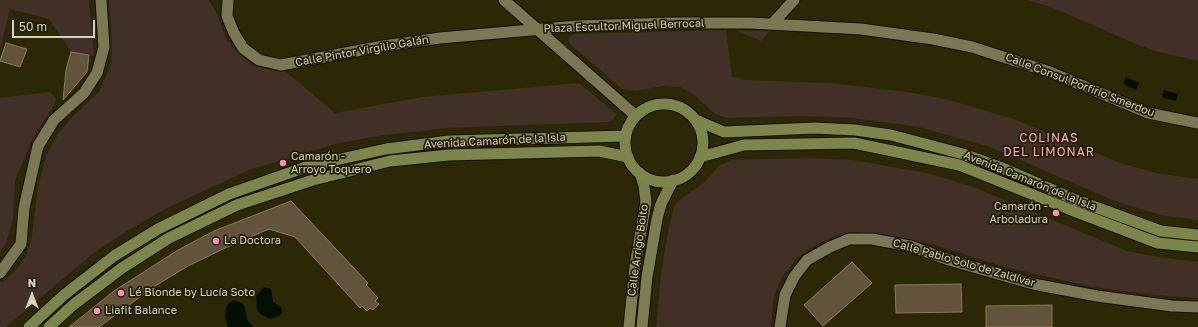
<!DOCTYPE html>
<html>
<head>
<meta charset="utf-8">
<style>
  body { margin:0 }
  #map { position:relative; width:1198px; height:327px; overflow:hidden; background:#2c2705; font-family:"Golos Text",sans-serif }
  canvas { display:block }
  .north { position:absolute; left:12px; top:275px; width:40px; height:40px; -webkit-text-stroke:3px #221d00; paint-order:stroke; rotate:0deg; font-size:11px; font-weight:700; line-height:16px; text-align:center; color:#d4d2c0 }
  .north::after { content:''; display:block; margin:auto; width:14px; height:18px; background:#d4d2c0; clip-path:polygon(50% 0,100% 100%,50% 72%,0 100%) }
  .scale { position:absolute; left:12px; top:20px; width:83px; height:18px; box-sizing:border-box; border:2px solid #d4d2c0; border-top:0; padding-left:5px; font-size:12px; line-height:14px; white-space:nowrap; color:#d4d2c0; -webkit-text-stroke:3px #221d00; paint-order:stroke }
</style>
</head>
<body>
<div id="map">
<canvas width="1198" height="327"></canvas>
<div class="north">N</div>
<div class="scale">50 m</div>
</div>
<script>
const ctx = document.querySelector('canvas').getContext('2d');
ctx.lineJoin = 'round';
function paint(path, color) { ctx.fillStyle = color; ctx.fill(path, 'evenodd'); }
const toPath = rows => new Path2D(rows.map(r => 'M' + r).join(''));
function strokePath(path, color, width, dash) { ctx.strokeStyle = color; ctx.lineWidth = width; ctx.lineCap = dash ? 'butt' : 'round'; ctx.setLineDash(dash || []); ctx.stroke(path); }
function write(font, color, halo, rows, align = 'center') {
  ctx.font = font + ' "Golos Text",sans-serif'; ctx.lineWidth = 3.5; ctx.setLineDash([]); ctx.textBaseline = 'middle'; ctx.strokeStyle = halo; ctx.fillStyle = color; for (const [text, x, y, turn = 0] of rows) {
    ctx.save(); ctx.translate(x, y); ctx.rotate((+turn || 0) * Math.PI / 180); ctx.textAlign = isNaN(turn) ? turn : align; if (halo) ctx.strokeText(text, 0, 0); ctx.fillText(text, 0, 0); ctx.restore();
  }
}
paint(toPath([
  [0,0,89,0,94,56,71,52,49,19,10,9,0,49],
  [109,0,209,0,216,12,227,40,240,55,252,65,270,70,285,71,335,113,422,97,579,83,616,114,613,120,608,122,447,128,384,135,339,143,249,170,165,209,127,231,91,255,6,327,0,327,0,282,3,282,16,270,27,254,32,235,38,186,46,156,58,134,72,117,99,92,111,65,112,44],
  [1027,0,1198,0,1198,61,1159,52,1138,45,1051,7],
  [726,30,732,77,747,80,832,83,907,92,942,98,1014,119,1123,164,1161,174,1198,179,1198,220,1161,215,1115,201,990,147,919,127,852,118,804,116,727,118,715,114,693,94,680,87,663,86,635,91,622,89,570,44,568,38,574,34],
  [736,31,770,31,761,41],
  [50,92,56,98,55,103,31,142,15,181,13,219,6,243,0,252,0,98],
  [807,158,853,160,927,173,976,188,1127,251,1158,257,1198,262,1198,298,1155,295,1092,287,1001,266,932,244,892,236,852,232,833,237,812,247,796,259,783,276,774,295,771,327,656,327,661,275,668,232,674,207,679,200,705,182,720,165,732,160]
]), '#403025');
paint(toPath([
  [1126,77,1139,83,1136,90,1123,84],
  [1164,90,1178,94,1176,101,1162,97],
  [264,287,271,289,273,302,281,307,282,313,279,316,270,319,260,314,257,310,256,296],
  [233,300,242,303,245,307,247,319,253,327,228,327,225,315,226,309,227,305]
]), '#021002');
const building = toPath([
  [6,43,27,49,20,67,0,61,6,43],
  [71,52,89,55,87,72,63,100,66,70,71,52],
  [291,201,368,283,366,285,378,298,375,301,379,304,373,310,370,308,367,311,362,306,360,308,295,237,269,229,223,249,188,266,155,286,99,327,69,327,114,291,178,250,214,231,291,201],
  [852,262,872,283,823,326,804,305,852,262],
  [961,284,962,312,896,313,895,285,961,284],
  [1052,305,1052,327,986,327,986,306,1052,305]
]);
paint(building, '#62543c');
strokePath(building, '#8b7859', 1);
const minor = toPath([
  [228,0,227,16,234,33,243,48,259,60,281,65,383,46,440,38,577,26,669,23,750,23,861,29,933,39,972,47,1050,72,1148,113,1198,123],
  [504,0,636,116],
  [772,24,794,0],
  [0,273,21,244,24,208,38,146,54,120,84,93,97,73,104,47,101,0],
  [780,327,785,295,794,277,807,260,830,247,849,239,872,239,910,246,949,260,1033,284,1097,296,1172,306,1198,307]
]);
const secondary = toPath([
  [629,327,635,266,646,202,644,186,640,173],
  [642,327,647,277,657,219,661,204,673,180]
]);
const primary = toPath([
  '625 143a39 39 0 1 1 78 0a39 39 0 1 1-78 0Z',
  [696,120,724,132,815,128,855,130,891,135,963,154,1007,170,1076,200,1161,231,1198,235],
  [700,157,744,145,854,143,959,165,1076,212,1158,243,1198,247],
  [29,327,64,295,114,256,158,229,229,194,309,166,386,149,449,141,625,136],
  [49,327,73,305,122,268,169,238,237,205,313,180,390,161,449,155,599,151,628,157]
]);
strokePath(minor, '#130f00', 13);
strokePath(secondary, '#130f00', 13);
strokePath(primary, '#130f00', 13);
strokePath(minor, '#7b7654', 11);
strokePath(secondary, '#7b7e4f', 11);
strokePath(primary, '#7c864a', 11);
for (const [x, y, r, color] of [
  [283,163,4,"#fe8ebd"],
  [1056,213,4,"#fe8ebd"],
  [216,241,4,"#fe8ebd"],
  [121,293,4,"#fe8ebd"],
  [97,311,4,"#fe8ebd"]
]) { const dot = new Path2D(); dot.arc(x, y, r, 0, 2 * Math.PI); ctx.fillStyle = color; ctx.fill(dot); strokePath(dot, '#221d00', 1.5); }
write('11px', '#d4d2c0', '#221d00', [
  ["Plaza Escultor Miguel Berrocal",624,26,-2],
  ["Calle Pintor Virgilio Galán",362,51,-10],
  ["Calle Consul Porfirio Smerdou",1080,85,21],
  ["Avenida Camarón de la Isla",495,141,-3],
  ["Avenida Camarón de la Isla",1030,181,22],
  ["Calle Arrigo Boito",638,250,-82],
  ["Calle Pablo Solo de Zaldívar",964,263,16]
]);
write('11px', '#d4d2c0', '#221d00', [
  ["Camarón -",291,157],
  ["Arroyo Toquero",291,170],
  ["Camarón -",1048,207,"right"],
  ["Arboladura",1048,220,"right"],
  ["La Doctora",224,241],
  ["Lé Blonde by Lucía Soto",129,293],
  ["Liafit Balance",105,311]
], 'left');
ctx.letterSpacing = '1px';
write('12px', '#fbaccb', '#221d00', [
  ["COLINAS",1049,138],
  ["DEL LIMONAR",1049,152]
]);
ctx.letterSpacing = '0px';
</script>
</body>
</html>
